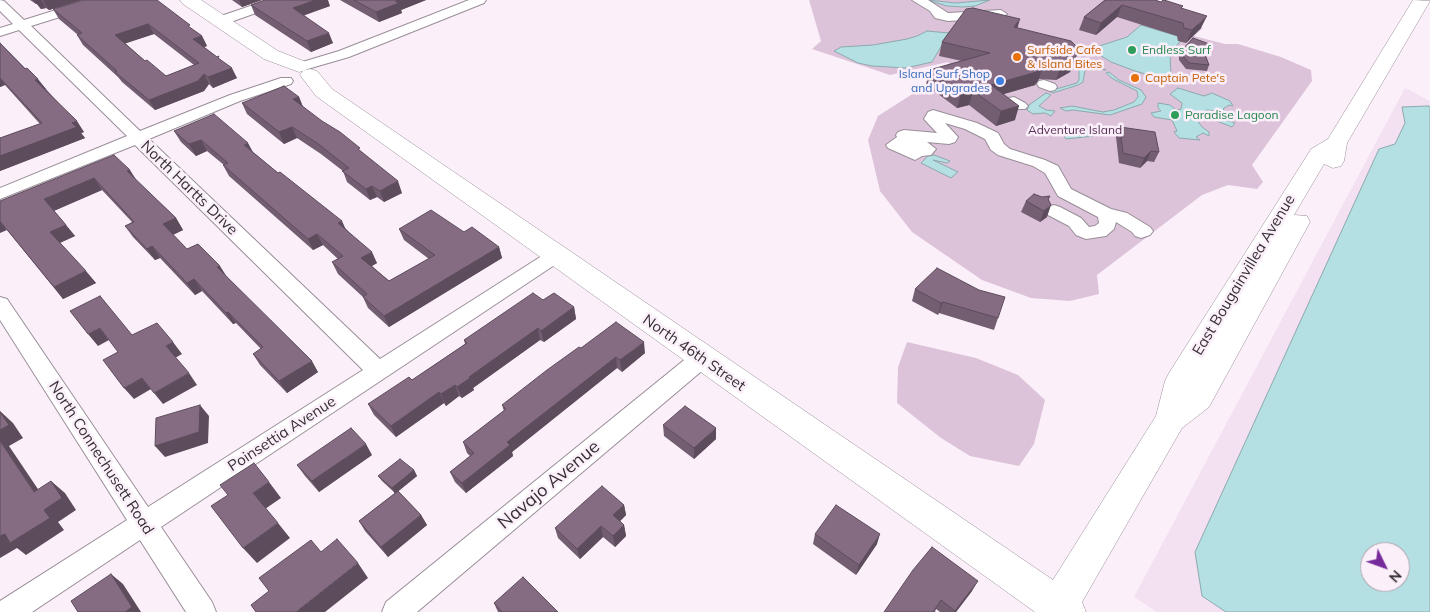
<!DOCTYPE html>
<html>
<head>
<meta charset="utf-8">
<style>
  body { margin:0 }
  #map { position:relative; width:1430px; height:612px; overflow:hidden; background:#fbeffa; font-family:Mulish,sans-serif }
  canvas { display:block }
  .north { position:absolute; left:1360px; top:542px; width:50px; height:50px; box-sizing:border-box; background:#fbeffa; border:1px solid #aba2aa; border-radius:50%; rotate:132deg; font-size:14px; font-weight:700; line-height:20px; text-align:center; color:#332f33 }
  .north::after { content:''; display:block; margin:auto; width:18px; height:22px; background:#762b9d; clip-path:polygon(50% 0,100% 100%,50% 72%,0 100%) }
</style>
</head>
<body>
<div id="map">
<canvas width="1430" height="612"></canvas>
<div class="north">N</div>
</div>
<script>
const ctx = document.querySelector('canvas').getContext('2d');
ctx.lineJoin = 'round';
function paint(path, color) { ctx.fillStyle = color; ctx.fill(path, 'evenodd'); }
const toPath = rows => new Path2D(rows.map(r => 'M' + r).join(''));
function strokePath(path, color, width, dash) { ctx.strokeStyle = color; ctx.lineWidth = width; ctx.lineCap = dash ? 'butt' : 'round'; ctx.setLineDash(dash || []); ctx.stroke(path); }
function write(font, color, halo, rows, align = 'center') {
  ctx.font = font + ' Mulish,sans-serif'; ctx.lineWidth = 5; ctx.setLineDash([]); ctx.textBaseline = 'middle'; ctx.strokeStyle = halo; ctx.fillStyle = color; for (const [text, x, y, turn = 0] of rows) {
    ctx.save(); ctx.translate(x, y); ctx.rotate((+turn || 0) * Math.PI / 180); ctx.textAlign = isNaN(turn) ? turn : align; if (halo) ctx.strokeText(text, 0, 0); ctx.fillText(text, 0, 0); ctx.restore();
  }
}
paint(toPath([
  [1405,88,1430,101,1430,612,1157,612,1134,597],
  [1370,552,1400,552,1400,582,1370,582]
]), '#f3e0f1');
paint(toPath([
  [809,0,1111,0,1203,28,1194,36,1225,44,1238,44,1281,57,1311,70,1312,81,1252,165,1263,182,1257,189,1228,185,1202,195,1097,275,1099,294,1070,301,1031,298,982,280,912,232,880,191,868,140,878,116,914,93,957,75,948,62,890,75,812,49,821,41],
  [907,342,976,358,1018,375,1045,400,1034,444,1019,466,970,456,941,438,897,403,898,367]
]), '#dcc3d9');
const water = toPath([
  [927,0,956,3,990,0,975,6,963,7,947,6,927,0],
  [1141,25,1184,38,1170,52,1171,77,1149,75,1135,71,1111,62,1090,49,1127,37,1141,25],
  [927,31,949,33,932,62,906,68,872,66,858,63,834,51,841,47,873,45,907,39,917,36,927,31],
  [1084,58,1096,66,1106,70,1091,68,1085,70,1083,82,1078,85,1053,93,1049,91,1077,83,1079,80,1079,69,1084,63,1081,59,1084,58],
  [1109,72,1119,80,1141,90,1146,97,1142,104,1110,115,1073,110,1066,111,1060,108,1072,106,1103,112,1114,110,1134,102,1138,97,1137,91,1113,79,1106,73,1109,72],
  [1178,88,1204,96,1212,93,1230,101,1233,106,1229,105,1223,109,1226,112,1207,110,1203,112,1235,123,1232,127,1199,114,1195,117,1202,127,1209,132,1209,136,1203,133,1196,137,1200,140,1179,138,1174,132,1177,131,1172,120,1154,117,1151,113,1161,111,1158,108,1158,103,1170,105,1176,110,1181,109,1182,103,1170,94,1178,88],
  [1046,93,1051,95,1039,106,1046,110,1055,111,1051,116,1045,113,1033,114,1027,110,1029,105,1046,93],
  [1428,106,1430,107,1430,612,1226,612,1202,596,1195,552,1379,149,1395,144,1405,123,1402,107,1428,106],
  [1370,552,1400,552,1400,582,1370,582,1370,552],
  [1088,129,1094,136,1066,139,1060,131,1088,129],
  [934,155,950,161,947,163,933,160,958,172,951,178,921,163,928,156,934,155]
]);
paint(water, '#b4dfe3');
strokePath(water, '#8daaae', 1);
const street = toPath([
  [0,0,4,1,24,20,88,0,107,0,105,3,31,26,140,131,230,95,281,78,291,78,293,81,291,84,240,101,149,139,380,359,548,252,555,250,562,252,564,256,562,260,161,527,212,602,216,612,186,612,140,540,32,612,0,612,0,601,127,520,0,320,0,297,7,299,148,507,363,370,135,145,0,199,0,188,127,136,19,30,0,36,0,28,13,24,0,11,0,0],
  [268,0,286,0,284,3,225,24,215,24,214,21,215,18,268,0],
  [469,0,486,0,484,3,349,57,304,70,299,69,297,66,299,63,339,51,469,0],
  [912,0,928,0,948,13,1001,10,1007,14,1001,18,948,21,935,18,930,11,912,0],
  [1044,80,1055,84,1057,87,1055,90,1050,91,1039,87,1037,84,1039,81,1044,80],
  [1014,97,1025,103,1028,106,1025,109,1015,109,1009,104,1007,101,1009,98,1014,97],
  [933,110,977,123,998,133,1004,144,1010,149,1045,160,1058,166,1071,189,1111,209,1127,213,1150,227,1153,231,1150,235,1141,238,1135,236,1132,232,1116,222,1114,229,1106,236,1086,239,1076,235,1069,226,1048,215,1045,211,1048,207,1054,205,1060,207,1081,218,1089,227,1095,226,1099,223,1098,217,1058,196,1045,173,1033,166,998,155,991,150,985,139,965,129,945,123,958,137,955,142,949,144,927,142,936,149,931,155,922,156,915,160,888,148,886,145,897,137,896,135,898,132,904,130,937,133,924,119,928,112,933,110],
  [702,350,710,352,713,358,710,364,417,612,382,612,386,602,694,352,702,350]
]);
const secondary = toPath([
  [180,0,201,0,278,51,306,62,309,66,306,70,299,72,264,59,183,4,180,0],
  [1413,0,1430,1,1347,143,1344,161,1341,166,1333,168,1324,164,1294,215,1307,216,1310,222,1209,407,1182,428,1082,602,1086,612,1035,612,316,96,300,75,303,71,310,69,317,71,332,89,1053,580,1156,416,1165,381,1169,373,1308,154,1311,149,1328,139,1413,0]
]);
strokePath(street, '#998e98', 2);
strokePath(secondary, '#998e98', 1);
paint(street, '#fff');
paint(secondary, '#fff');
paint(toPath([
  [30,0,82,0,49,10,46,8,41,9,37,4,36,4],
  [232,0,262,0,242,7],
  [340,0,426,0,401,10,402,13,379,22],
  [1105,0,1182,8,1201,28,1186,43,1178,41,1177,36,1117,17,1096,35,1079,30,1084,17],
  [251,5,330,6,304,15,333,43,311,52,255,15],
  [53,9,192,29,202,36,207,46,204,47,221,60,237,78,213,88,209,84,204,91,155,110,122,82,118,77,83,45,77,35,78,35,59,19],
  [154,34,194,65,166,76,145,61,125,43],
  [1017,28,1073,66,1070,72,1056,80,1039,79,1035,85,1003,94,1015,120,996,126,969,105,957,108,926,85,929,70,962,61,939,56,942,42],
  [0,43,46,89,84,132,81,133,85,138,0,171,0,138,40,124,5,85,0,87],
  [1212,45,1210,50,1205,54,1209,65,1207,71,1186,69,1179,60,1179,55,1182,50],
  [299,97,303,107,362,153,402,193,384,202,377,197,370,200,347,182,343,171,321,154,297,138,284,144,247,114,242,103],
  [1120,127,1159,152,1154,162,1147,161,1140,168,1119,163,1116,137],
  [174,131,254,153,346,229,377,263,372,266,389,281,429,259,404,240,399,229,464,232,499,247,502,258,389,327,368,308,363,297,338,274,332,262,338,259,323,245,313,250,229,176,223,165,224,165,207,151,196,156,181,142],
  [114,155,137,181,176,218,183,230,173,235,187,249,227,277,318,372,287,393,260,365,253,354,261,349,236,323,233,324,202,291,195,295,160,258,155,260,133,237,125,226,132,222,102,190,54,211,75,236,60,243,96,283,63,299,7,230],
  [1050,196,1048,201,1047,217,1040,222,1021,212,1026,201],
  [915,289,998,318,994,330,939,313,938,315,912,301],
  [543,300,574,307,576,319,544,342,540,340,473,388,474,390,462,398,459,396,446,406,444,403,396,437,374,415,368,404,412,380,465,344,464,340],
  [581,348,645,353,622,372,617,368,512,452,513,456,466,493,455,482,450,472,470,456,467,453,463,442,504,411,502,405],
  [663,425,716,439,694,459,664,436],
  [372,455,319,492,305,476,297,465],
  [414,470,417,476,398,491,421,515,427,525,388,557,365,531,359,521,395,493,382,481,378,476],
  [624,505,626,515,620,521,624,525,626,536,615,547,603,537,580,559,558,538,555,528],
  [815,534,877,544,856,575,813,544],
  [972,591,956,612,940,612,936,609,935,612,884,612],
  [494,603,558,612,498,612]
]), '#725d71');
paint(toPath([
  [33,0,41,0,46,8,41,9,37,4,36,4],
  [45,0,82,0,49,10,43,1],
  [239,0,262,0,242,7],
  [315,0,328,0,330,6,297,18,293,8],
  [399,0,426,0,401,10,402,13,379,22,376,12],
  [1122,5,1117,17,1096,35,1101,23],
  [1207,16,1201,28,1186,43,1192,30],
  [1020,19,1016,33,1014,27],
  [148,24,154,34,121,45,115,35],
  [329,33,333,43,311,52,307,41],
  [202,36,207,46,198,49,193,39],
  [1212,45,1210,50,1202,58,1204,52],
  [1078,52,1070,72,1056,80,1061,66],
  [1043,65,1039,79,1035,85,987,99,991,85],
  [232,68,237,78,213,88,208,77],
  [204,74,209,84,204,91,155,110,149,100],
  [0,78,5,85,0,87],
  [38,79,46,89,43,90,35,80],
  [973,91,969,105,957,108,961,94],
  [299,97,303,107,293,99],
  [1019,106,1015,120,996,126,1001,111],
  [77,121,84,132,81,133,85,138,0,171,0,156],
  [292,127,297,138,284,144,279,132],
  [201,140,207,151,196,156,189,144],
  [248,143,254,154,244,145],
  [1151,151,1147,161,1140,168,1144,158],
  [130,170,137,181,127,171],
  [94,178,102,190,53,211,44,199],
  [398,181,402,193,384,202,380,191],
  [372,186,377,197,370,200,366,189],
  [1051,205,1047,217,1040,222,1044,211],
  [176,218,183,230,170,236,163,224],
  [0,221,7,230,0,233],
  [342,221,347,232,338,223],
  [66,225,75,236,59,243,50,232],
  [317,234,323,245,313,250,308,239],
  [152,246,160,258,155,260,147,249],
  [499,247,502,258,389,327,384,316],
  [372,252,377,263,366,269,361,258],
  [220,266,227,277,217,267],
  [86,271,96,283,63,299,54,287],
  [194,279,202,291,195,295,187,283],
  [943,302,939,313,938,315,941,303],
  [574,307,576,319,544,342,541,331],
  [228,312,236,323,233,324,226,313],
  [100,328,109,340,98,346,88,334],
  [538,328,540,340,473,388,474,390,462,398,457,387,469,377],
  [173,342,182,354,175,358,166,346],
  [644,342,645,353,622,372,620,360],
  [616,357,617,368,512,452,513,456,466,493,462,483,507,442],
  [312,361,318,372,287,393,279,381],
  [189,373,197,385,163,404,154,393],
  [142,378,151,389,134,399,124,388],
  [455,385,459,396,446,406,441,394],
  [439,392,444,403,396,437,391,426],
  [200,405,209,416,208,443,165,457,155,446],
  [0,411,13,423,23,438,9,446,48,504,34,492,0,441],
  [716,428,716,439,694,459,694,448],
  [366,444,372,455,319,492,312,481],
  [414,470,417,476,395,494,392,488],
  [51,481,65,493,76,510,58,522,64,530,26,555,17,548,0,558,0,536,44,510],
  [269,482,281,498,265,509,253,493],
  [624,505,626,515,615,526,613,515],
  [421,515,427,525,388,557,381,547],
  [278,523,290,538,257,563,243,548],
  [624,525,626,536,615,547,613,536],
  [601,526,603,537,580,559,577,549],
  [880,534,877,544,856,575,859,565],
  [358,563,368,578,325,612,296,612],
  [111,574,123,584,141,612,125,612],
  [978,581,972,591,956,612,954,612]
]), '#5d4c5c');
const building = toPath([
  [84,0,157,0,190,25,188,26,202,36,193,39,217,57,219,56,218,58,232,68,208,77,204,74,198,81,149,100,115,72,117,71,77,35,82,33,53,9,84,0],
  [148,24,199,63,166,76,147,60,145,61,115,35,148,24],
  [265,0,315,0,293,8,329,33,307,41,251,5,265,0],
  [354,0,399,0,395,1,399,3,376,12,354,0],
  [1105,0,1155,0,1161,2,1163,0,1164,0,1183,6,1181,8,1207,16,1192,30,1184,28,1183,23,1122,5,1101,23,1084,17,1105,0],
  [973,8,1020,19,1014,27,1071,41,1075,45,1078,52,1075,58,1061,66,1043,65,1040,71,991,85,1019,106,1001,111,973,91,961,94,929,70,990,53,942,42,966,9,973,8],
  [1193,38,1212,45,1204,52,1209,65,1189,63,1182,55,1182,50,1193,38],
  [0,43,25,69,27,68,38,79,35,80,77,121,72,123,77,127,0,156,0,138,42,123,0,78,0,43],
  [284,86,299,97,293,99,322,121,340,132,360,148,358,149,398,181,380,191,372,186,366,189,342,171,349,168,317,143,292,127,279,132,242,103,284,86],
  [214,114,248,143,244,145,278,173,280,172,342,221,338,223,372,252,361,258,389,281,435,255,399,229,431,210,464,232,472,227,499,247,384,316,363,297,367,294,332,262,343,256,317,234,308,239,223,165,228,163,201,140,189,144,174,131,214,114],
  [1120,127,1155,132,1159,152,1151,151,1144,158,1123,153,1120,127],
  [114,155,130,170,127,171,176,218,163,224,187,249,198,244,220,266,217,267,312,361,279,381,253,354,263,347,228,312,226,313,194,279,187,283,152,246,147,249,125,226,134,222,94,178,44,199,66,225,50,232,86,271,54,287,0,221,0,201,114,155],
  [1034,194,1042,197,1050,196,1048,199,1051,205,1044,211,1026,201,1034,194],
  [937,268,979,290,1005,297,998,318,943,302,941,303,915,289,937,268],
  [533,293,543,300,554,293,574,307,541,331,538,328,469,377,470,378,457,387,455,385,441,394,439,392,391,426,368,404,409,377,412,380,467,343,464,340,533,293],
  [100,296,132,335,157,323,173,342,166,346,189,373,154,393,142,378,124,388,103,360,118,352,100,328,88,334,70,311,100,296],
  [616,322,644,342,620,360,616,357,507,442,510,445,462,483,450,472,474,453,463,442,506,409,502,405,547,370,579,347,581,348,616,322],
  [200,405,199,432,155,446,156,418,200,405],
  [685,406,716,428,694,448,663,425,685,406],
  [0,412,9,425,0,430,0,412],
  [351,428,366,444,312,481,297,465,351,428],
  [0,441,34,492,51,481,62,498,44,510,50,518,10,543,5,534,0,536,0,441],
  [400,459,414,470,392,488,378,476,400,459],
  [254,463,269,482,253,493,278,523,243,548,211,506,228,495,220,485,254,463],
  [602,486,624,505,613,515,624,525,613,536,601,526,577,549,555,528,602,486],
  [398,491,421,515,381,547,359,521,398,491],
  [836,505,880,534,859,565,815,534,836,505],
  [337,539,358,563,296,612,256,612,251,605,269,591,259,578,311,540,321,552,337,539],
  [932,547,978,581,955,611,941,600,933,612,884,612,913,570,932,547],
  [111,574,132,607,125,612,78,612,71,601,111,574],
  [523,577,558,612,502,612,494,603,523,577]
]);
paint(building, '#856c83');
strokePath(building, '#5d4c5c', 1);
for (const [x, y, r, color] of [
  [1132,50,5,"#2e9e5b"],
  [1017,57,5,"#e8710a"],
  [1135,78,5,"#e8710a"],
  [1000,81,5,"#3f7fe0"],
  [1175,115,5,"#2e9e5b"]
]) { const dot = new Path2D(); dot.arc(x, y, r, 0, 2 * Math.PI); ctx.fillStyle = color; ctx.fill(dot); strokePath(dot, '#fbeffa', 2); }
write('12px', '#c56008', '#fbeffa', [
  ["Surfside Cafe",1027,50],
  ["& Island Bites",1027,64],
  ["Captain Pete's",1145,78]
], 'left');
write('12px', '#27864d', '#fbeffa', [
  ["Endless Surf",1142,50],
  ["Paradise Lagoon",1185,115]
], 'left');
write('12px', '#366cbe', '#fbeffa', [
  ["Island Surf Shop",990,74],
  ["and Upgrades",990,88]
], 'right');
write('12px', '#563054', '#fbeffa', [
  ["Adventure Island",1075,130]
]);
write('15px', '#332f33', '#fbeffa', [
  ["North Hartts Drive",189,188,44],
  ["East Bougainvillea Avenue",1244,275,-59],
  ["North 46th Street",694,353,35],
  ["Poinsettia Avenue",282,434,-33],
  ["North Connechusett Road",101,458,57]
]);
write('18px', '#332f33', '#fbeffa', [
  ["Navajo Avenue",549,485,-40]
]);
</script>
</body>
</html>
